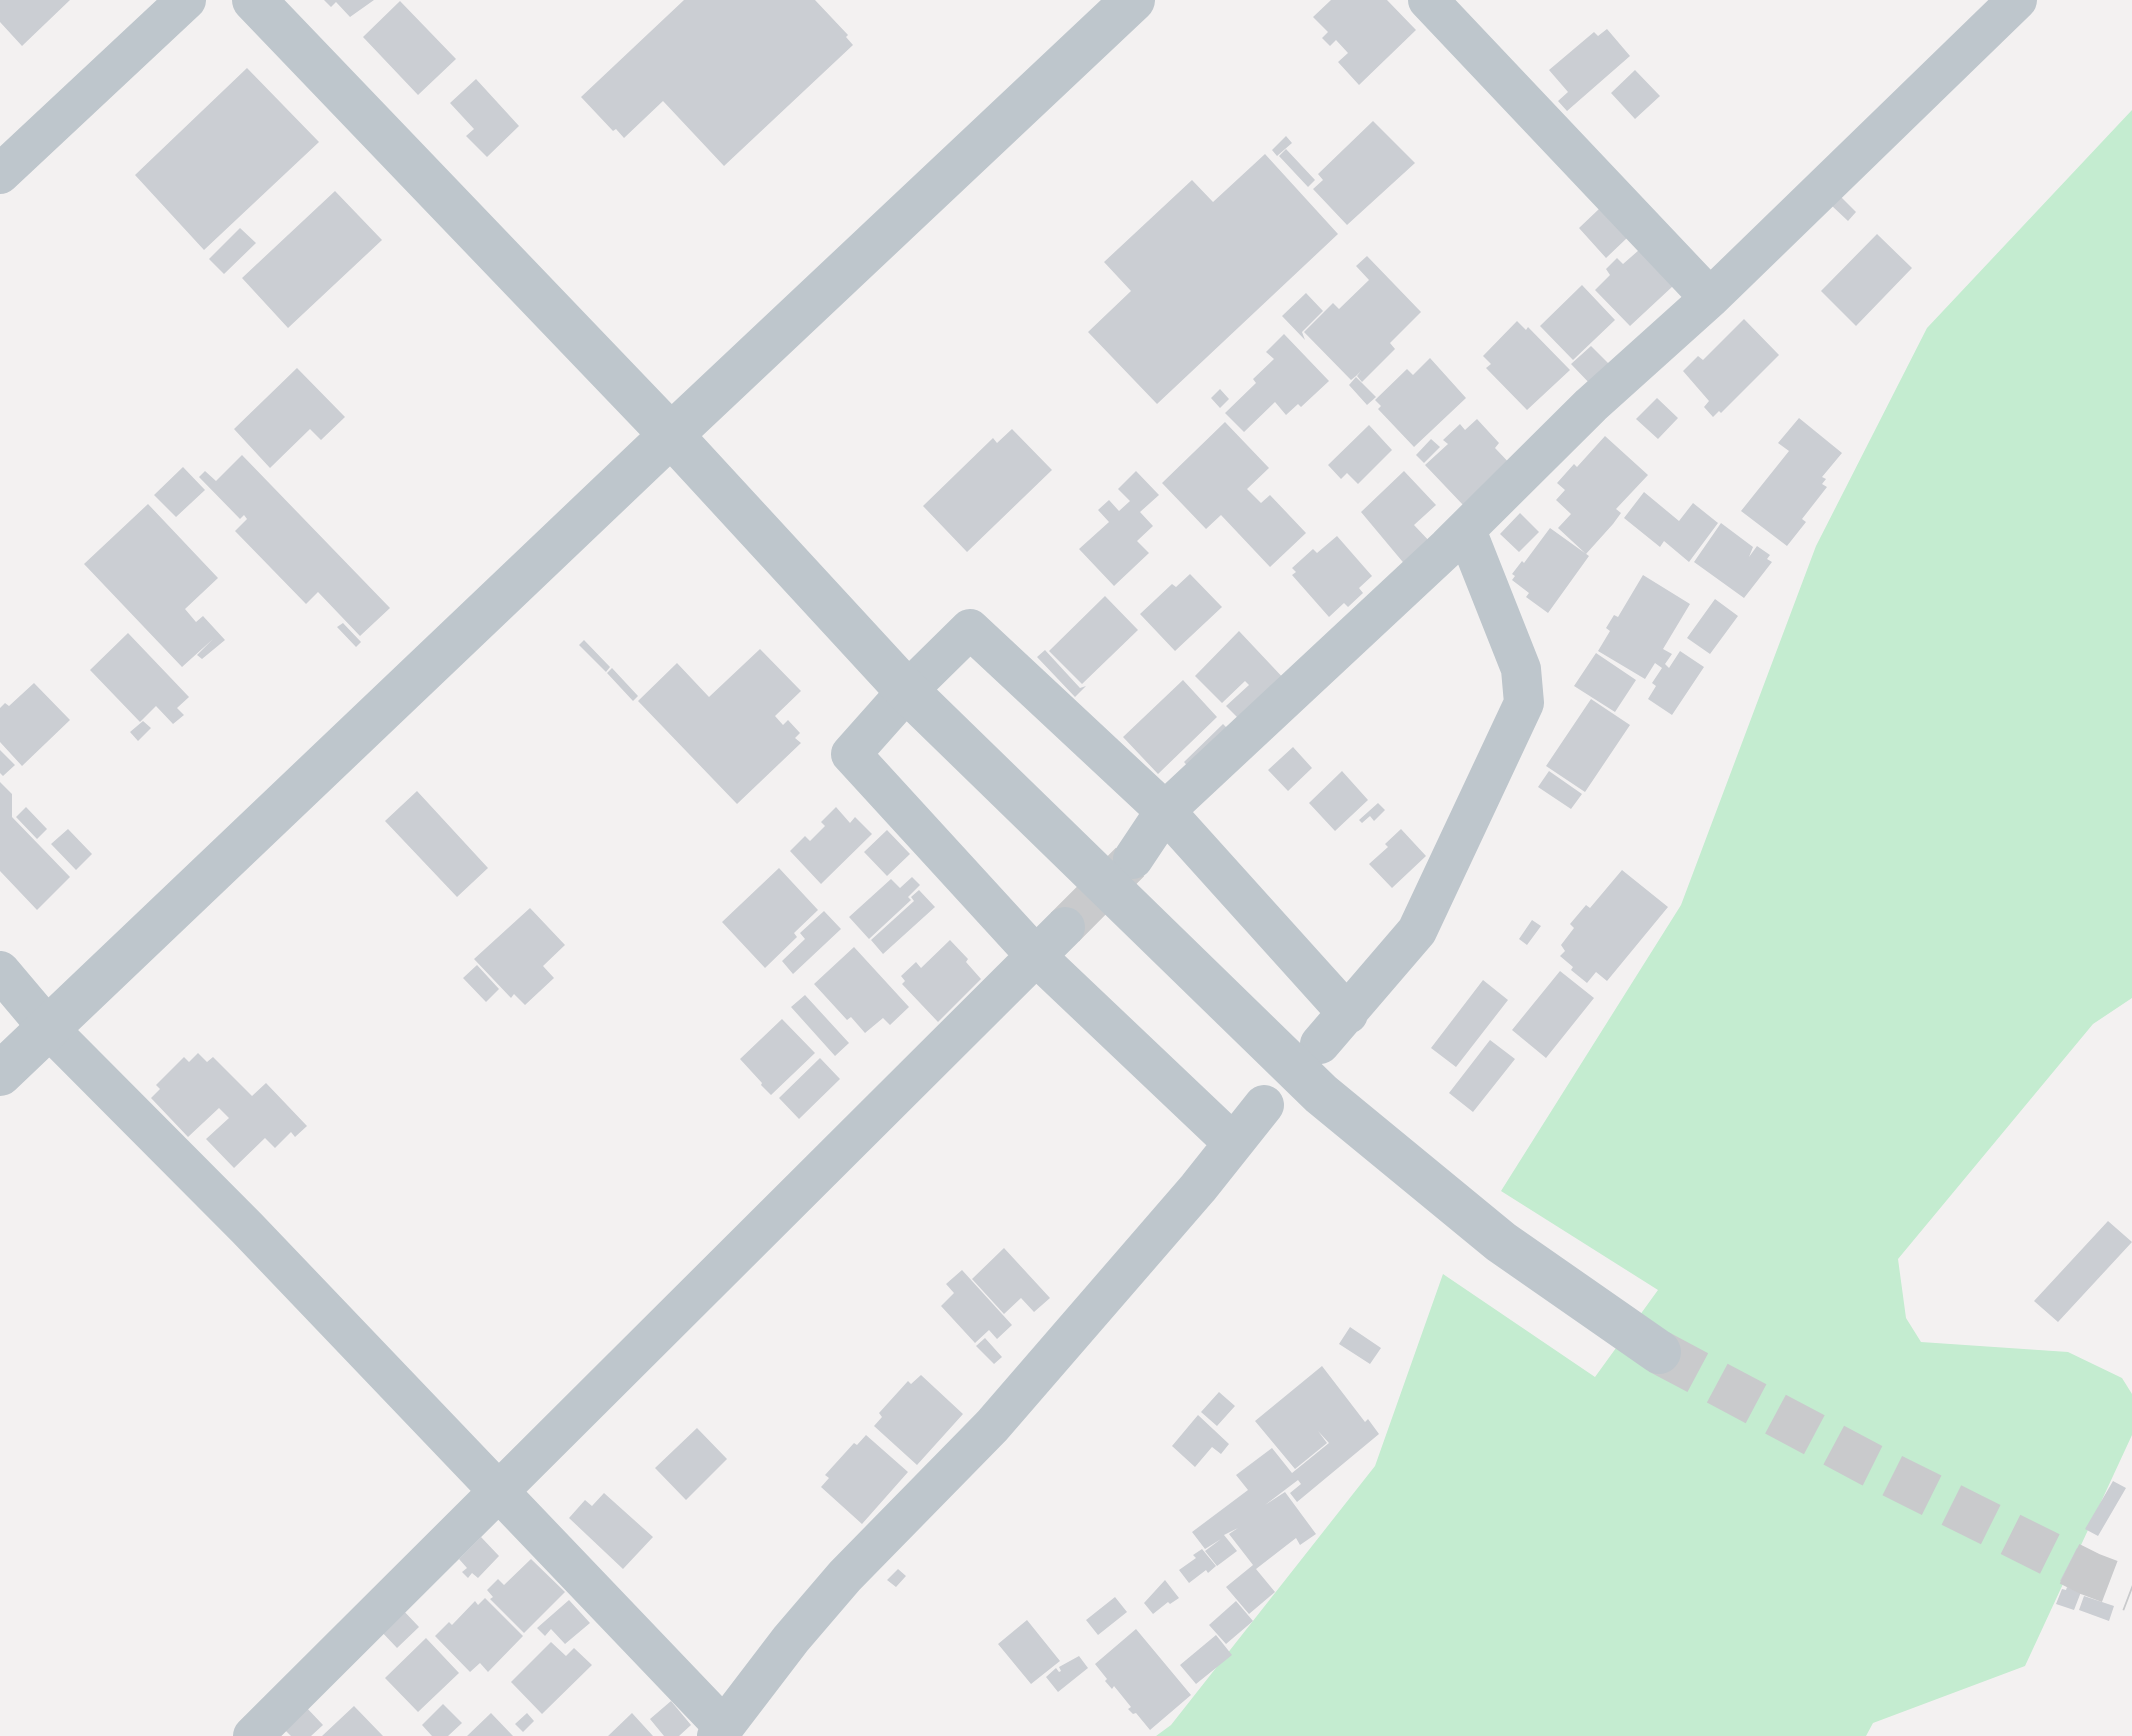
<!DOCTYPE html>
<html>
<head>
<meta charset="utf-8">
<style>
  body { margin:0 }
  canvas { display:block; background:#f3f1f1 }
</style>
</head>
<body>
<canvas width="2132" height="1736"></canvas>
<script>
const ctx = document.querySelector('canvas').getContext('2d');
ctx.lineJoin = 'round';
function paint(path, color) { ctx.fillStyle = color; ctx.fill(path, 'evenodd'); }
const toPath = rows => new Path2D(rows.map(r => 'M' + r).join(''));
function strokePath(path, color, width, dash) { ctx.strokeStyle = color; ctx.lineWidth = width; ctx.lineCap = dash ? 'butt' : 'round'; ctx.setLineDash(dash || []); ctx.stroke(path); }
paint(toPath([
  [2132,110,2132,998,2093,1024,1898,1259,1906,1318,1921,1342,2068,1352,2122,1378,2132,1394,2132,1435,2025,1666,1873,1723,1866,1736,1156,1736,1171,1725,1375,1466,1443,1274,1595,1377,1658,1290,1501,1191,1681,905,1816,546,1927,328]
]), '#c4ecd0');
paint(toPath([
  [0,0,70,0,22,46,0,22],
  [324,0,374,0,350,17,336,2,331,7],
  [684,0,815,0,848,35,846,37,853,45,724,166,663,101,624,138,616,129,613,131,581,97],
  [1331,0,1387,0,1416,30,1359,85,1338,62,1348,53,1336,40,1330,46,1322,38,1328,32,1313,17],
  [400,1,456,59,418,95,363,37],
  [1607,29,1630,56,1567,111,1558,101,1568,92,1549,70,1594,32,1598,36],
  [247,68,319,142,204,250,135,175],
  [1635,70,1660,96,1635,119,1611,93],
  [476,79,519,126,487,157,466,136,474,129,450,103],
  [1373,121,1415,163,1347,225,1313,189,1323,180,1318,174],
  [1286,136,1292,143,1277,156,1272,150],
  [1286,149,1315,180,1308,187,1279,156],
  [1265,154,1338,234,1157,404,1088,332,1131,291,1104,262,1192,180,1213,202],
  [335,191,382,240,288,328,242,278],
  [1839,195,1856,212,1848,221,1831,205],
  [1599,209,1627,238,1606,258,1579,228],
  [240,228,256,243,224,274,209,259],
  [1877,234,1912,268,1856,326,1821,291],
  [1639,250,1673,286,1630,326,1595,290,1610,275,1606,269,1617,258,1623,264],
  [1367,256,1421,312,1390,343,1395,349,1362,382,1357,376,1361,371,1356,376,1352,371,1356,376,1351,380,1304,332,1333,303,1339,309,1369,280,1356,266],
  [1582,285,1615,320,1573,360,1540,326],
  [1306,293,1323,311,1302,332,1305,340,1282,316],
  [1744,319,1779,355,1721,413,1719,411,1713,417,1704,407,1709,401,1683,371,1698,356,1703,360],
  [1517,321,1526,330,1528,327,1570,370,1527,410,1486,368,1491,364,1483,356],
  [1284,334,1329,381,1301,407,1298,404,1286,415,1275,402,1244,432,1225,413,1256,383,1253,379,1274,359,1266,352],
  [1591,346,1614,369,1594,388,1571,364],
  [1430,358,1466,398,1414,447,1378,409,1381,406,1375,400,1407,369,1413,375],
  [297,368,345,417,321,440,310,429,270,468,234,429],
  [1356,377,1376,397,1367,405,1349,385],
  [1220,389,1229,399,1220,408,1211,398],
  [1657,398,1678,418,1658,439,1636,419],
  [1799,418,1842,453,1822,477,1826,479,1822,484,1827,487,1802,519,1806,522,1787,546,1741,511,1789,451,1778,443],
  [1477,419,1499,443,1495,448,1516,470,1464,506,1425,465,1448,444,1443,440,1460,424,1465,430],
  [1225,422,1269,468,1247,489,1261,503,1270,495,1306,533,1270,567,1221,515,1206,529,1162,483],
  [1369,425,1392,450,1358,484,1347,473,1341,479,1328,465],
  [1012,429,1052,470,967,552,923,506,993,438,997,443],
  [1605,436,1648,475,1616,509,1621,513,1613,524,1586,554,1558,528,1571,514,1556,500,1565,490,1557,483,1574,464,1577,467],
  [1431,439,1440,447,1424,463,1416,455],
  [242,455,390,608,360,636,318,592,306,604,235,531,247,519,244,515,240,519,199,477,205,471,216,481],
  [183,467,205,490,176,517,154,495],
  [1136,471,1159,495,1140,512,1153,526,1137,541,1149,553,1114,586,1079,549,1109,522,1098,510,1109,500,1119,511,1130,501,1118,489],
  [1404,471,1436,505,1414,525,1432,544,1407,567,1361,512],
  [1644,492,1679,521,1693,503,1718,523,1689,562,1664,541,1660,547,1624,518],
  [148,504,218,578,185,609,196,622,203,616,225,640,202,659,197,655,213,639,182,667,84,564],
  [1520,513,1539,532,1519,552,1500,534],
  [1721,523,1753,547,1749,557,1757,546,1770,555,1767,559,1772,562,1744,598,1694,562],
  [1550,528,1589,556,1548,613,1526,597,1529,593,1512,580,1515,576,1512,574,1522,561,1524,563],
  [1337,536,1372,576,1359,588,1363,593,1348,607,1344,603,1329,617,1292,575,1296,572,1292,568,1313,549,1317,553],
  [1190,574,1222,607,1175,651,1140,614,1172,584,1176,587],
  [1643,575,1690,604,1663,649,1672,654,1665,664,1669,668,1680,651,1704,667,1672,715,1648,699,1656,686,1652,683,1662,668,1655,663,1645,679,1598,651,1610,631,1606,628,1614,615,1618,617],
  [1105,596,1138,630,1082,684,1049,651],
  [1715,599,1738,616,1710,654,1687,638],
  [343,623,361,642,356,647,337,627],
  [1239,631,1287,682,1247,727,1226,706,1249,685,1245,681,1222,703,1195,676],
  [128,633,189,697,177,708,184,715,173,724,156,706,140,722,90,670],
  [584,640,610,667,606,672,579,645],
  [760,649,801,691,775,716,783,725,788,720,800,733,795,738,801,743,737,804,638,701,677,663,709,697],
  [1045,650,1080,688,1086,686,1075,697,1037,657],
  [1596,653,1636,680,1615,712,1574,686],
  [612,668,638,696,633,701,607,673],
  [1183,680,1217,717,1158,774,1123,737],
  [34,683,70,720,22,766,0,742,0,708,5,703,9,706],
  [1591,699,1630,725,1585,792,1546,766],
  [143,721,151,728,138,741,130,732],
  [1223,724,1233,734,1193,772,1184,762],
  [1293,747,1312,768,1288,791,1268,770],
  [0,750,15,765,3,776,0,773],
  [1342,771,1368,800,1335,831,1309,803],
  [1549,771,1582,794,1571,809,1538,787],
  [0,782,12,794,12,817,70,877,37,910,0,871],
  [417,791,488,868,457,897,385,821],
  [1378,803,1385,810,1374,821,1370,816,1362,823,1359,820],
  [26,807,47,829,37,839,16,817],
  [836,807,850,823,855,817,872,834,821,884,790,851,805,836,810,841,825,826,821,822],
  [68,829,92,854,76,870,51,844],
  [1401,829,1426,856,1392,888,1369,864,1388,847,1385,844],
  [887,830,910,854,887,876,864,852],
  [779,868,818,910,794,933,797,937,765,968,722,922],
  [1622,870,1668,907,1607,981,1596,972,1587,983,1571,970,1573,967,1560,956,1565,951,1561,945,1574,928,1570,924,1586,905,1590,908],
  [912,877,920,885,908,897,911,900,869,939,849,917,891,879,900,888],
  [919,890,935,907,883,954,871,940,914,901,911,897],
  [530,908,565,945,543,966,554,978,525,1005,514,994,511,998,474,959],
  [824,911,841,929,793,974,782,961,805,939,800,933],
  [1532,920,1541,926,1527,945,1519,939],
  [950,940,968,959,966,962,981,979,938,1022,902,984,905,981,901,976,916,962,921,968],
  [854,947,909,1007,890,1025,883,1018,865,1033,851,1017,847,1020,814,984],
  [477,965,499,989,486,1002,463,978],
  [1560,971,1594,998,1546,1058,1512,1030],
  [1483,980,1508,1000,1456,1067,1431,1048],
  [805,995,849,1043,835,1056,791,1007],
  [782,1019,815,1053,771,1095,761,1085,762,1083,740,1059],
  [1490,1040,1515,1059,1473,1112,1449,1093],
  [198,1053,207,1062,213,1057,252,1096,266,1083,307,1126,295,1137,291,1132,275,1148,265,1138,234,1168,206,1139,229,1118,219,1108,188,1137,151,1098,160,1089,156,1085,184,1057,189,1062],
  [820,1058,840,1079,799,1119,779,1098],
  [2108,1221,2132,1242,2058,1322,2034,1301],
  [1004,1248,1050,1298,1034,1312,1021,1298,1004,1314,972,1279],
  [962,1270,1012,1325,997,1339,989,1330,975,1343,941,1306,954,1293,946,1284],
  [1350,1327,1381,1348,1370,1364,1339,1344],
  [985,1338,1002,1357,994,1364,976,1346],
  [1322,1366,1365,1422,1368,1419,1379,1434,1297,1502,1290,1493,1301,1484,1298,1480,1265,1505,1285,1492,1316,1534,1300,1545,1296,1538,1256,1569,1275,1592,1249,1614,1226,1587,1253,1565,1229,1534,1238,1528,1224,1535,1237,1551,1217,1566,1205,1551,1221,1539,1205,1549,1192,1532,1248,1490,1236,1475,1272,1448,1292,1473,1329,1443,1318,1431,1327,1443,1295,1469,1255,1421],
  [921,1375,963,1414,917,1465,874,1426,882,1417,879,1413,908,1381,911,1384],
  [1219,1392,1235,1406,1217,1426,1201,1412],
  [1198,1415,1229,1444,1221,1454,1212,1447,1195,1467,1172,1446],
  [697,1428,727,1459,686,1500,655,1468],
  [866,1435,908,1472,862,1524,821,1487,829,1478,825,1475,854,1443,857,1445],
  [2113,1481,2126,1488,2098,1536,2085,1529],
  [604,1493,653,1537,623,1569,569,1518,585,1500,592,1506],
  [481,1537,499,1556,478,1578,472,1573,468,1578,462,1572,467,1568,459,1559],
  [2077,1548,2092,1556,2083,1572,2089,1575,2082,1590,2060,1581],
  [1202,1549,1216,1566,1208,1573,1206,1570,1189,1583,1179,1570,1196,1558,1193,1555],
  [531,1559,565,1592,524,1633,490,1599,493,1597,487,1590,498,1579,504,1585],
  [898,1569,906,1576,896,1587,887,1580],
  [1165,1580,1179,1598,1170,1604,1168,1602,1153,1614,1144,1603],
  [2067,1587,2081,1592,2074,1610,2056,1604,2062,1589,2066,1590],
  [2084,1596,2114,1606,2109,1621,2079,1610],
  [1115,1597,1127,1612,1098,1635,1086,1620],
  [485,1598,523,1636,488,1672,480,1663,470,1672,435,1636,449,1622,452,1625,475,1601,478,1605],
  [569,1600,590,1623,565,1644,551,1629,545,1636,537,1628],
  [1236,1601,1253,1621,1226,1644,1209,1625],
  [401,1608,419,1627,397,1648,379,1629],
  [1027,1620,1060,1661,1031,1684,998,1644],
  [1136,1629,1191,1695,1150,1730,1136,1713,1133,1714,1128,1709,1131,1707,1114,1686,1112,1689,1105,1681,1107,1679,1095,1664],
  [1216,1635,1232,1655,1196,1684,1180,1665],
  [426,1638,459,1673,418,1712,385,1678],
  [551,1642,566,1656,574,1648,592,1665,542,1714,511,1682],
  [1079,1656,1088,1668,1058,1692,1046,1677,1056,1668,1059,1672,1061,1671,1059,1667],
  [671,1701,691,1725,679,1736,664,1736,650,1719],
  [443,1704,462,1723,448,1736,432,1736,422,1725],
  [305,1706,323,1725,311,1736,291,1736,282,1727],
  [354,1706,383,1736,322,1736],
  [491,1713,513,1736,467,1736],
  [527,1713,534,1721,523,1732,515,1724],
  [632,1713,653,1736,608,1736]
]), '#cbced3');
strokePath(toPath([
  [1065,927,1130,862]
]), '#c9cacc', 40, [40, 20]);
strokePath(toPath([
  [1659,1352,1871,1465,2090,1574,2132,1590]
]), '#c9cacc', 44, [44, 22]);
strokePath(toPath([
  [1428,0,1710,298],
  [0,174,186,0],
  [1133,859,1165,811,1448,547,1591,405,1710,298,2017,0],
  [0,971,49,1029,247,1228,723,1726],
  [1320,1044,1417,931,1524,703,1521,669,1466,530],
  [1232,1142,1036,956,851,754,907,691,970,629,1165,811,1348,1014],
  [253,1736,1065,927],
  [717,1736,791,1639,845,1576,992,1426,1198,1188,1264,1105]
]), '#bec6cc', 40);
strokePath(toPath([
  [254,0,671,435,907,691,1321,1094,1501,1242,1659,1352],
  [0,1074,671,435,1133,0]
]), '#bec6cc', 44);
</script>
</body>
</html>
